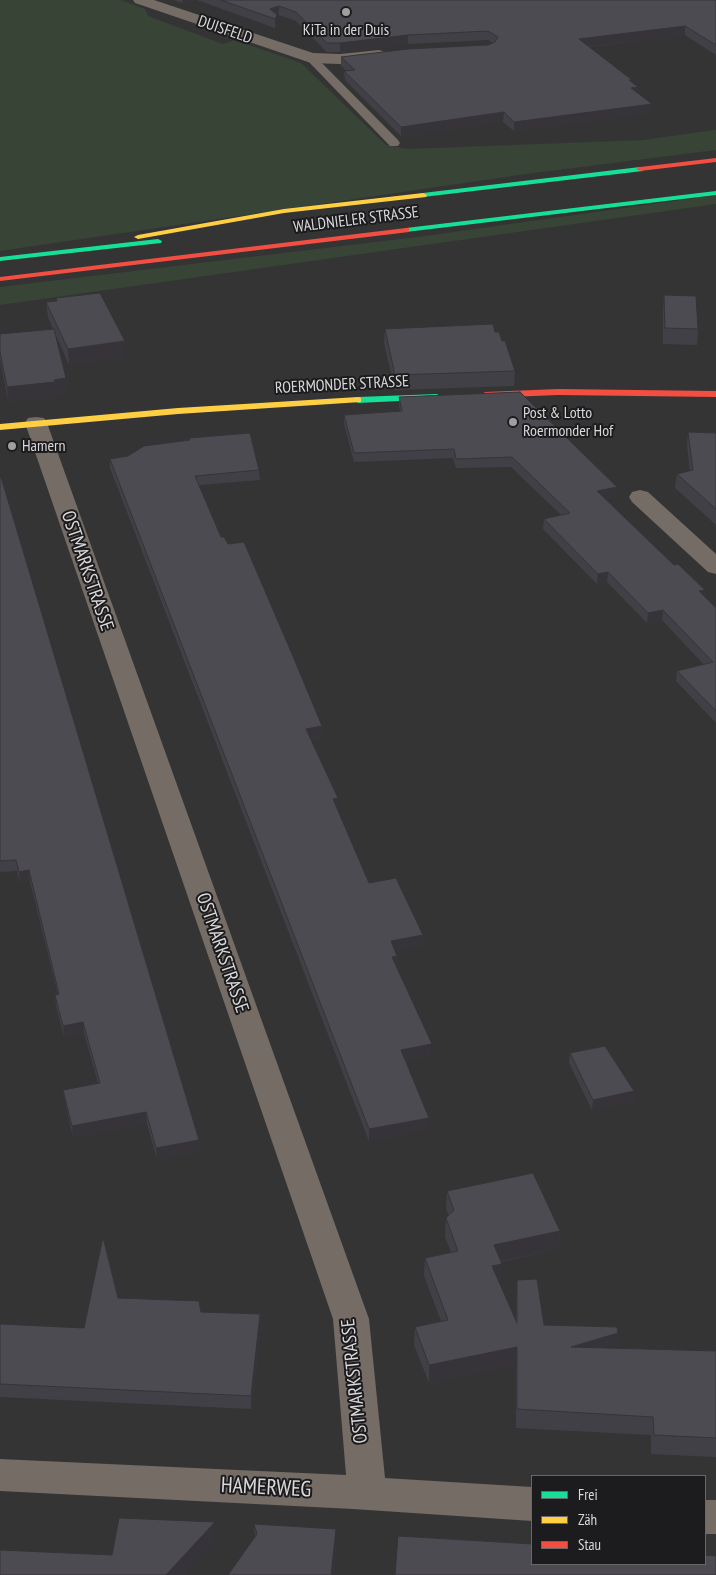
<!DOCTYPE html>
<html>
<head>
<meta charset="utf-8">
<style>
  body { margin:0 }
  #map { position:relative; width:716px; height:1575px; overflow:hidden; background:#343435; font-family:"PT Sans Narrow",sans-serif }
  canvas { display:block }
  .legend { position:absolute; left:531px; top:1475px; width:175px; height:90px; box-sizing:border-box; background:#1c1b1d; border:1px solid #686769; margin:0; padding:6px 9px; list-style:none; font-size:15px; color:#d9d8da }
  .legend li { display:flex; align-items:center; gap:10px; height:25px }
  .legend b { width:25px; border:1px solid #686769 }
</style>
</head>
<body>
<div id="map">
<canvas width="716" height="1575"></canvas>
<ul class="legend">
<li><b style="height:6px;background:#16e098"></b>Frei</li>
<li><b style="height:6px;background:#ffcf43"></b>Zäh</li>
<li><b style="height:6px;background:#f24e42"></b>Stau</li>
</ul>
</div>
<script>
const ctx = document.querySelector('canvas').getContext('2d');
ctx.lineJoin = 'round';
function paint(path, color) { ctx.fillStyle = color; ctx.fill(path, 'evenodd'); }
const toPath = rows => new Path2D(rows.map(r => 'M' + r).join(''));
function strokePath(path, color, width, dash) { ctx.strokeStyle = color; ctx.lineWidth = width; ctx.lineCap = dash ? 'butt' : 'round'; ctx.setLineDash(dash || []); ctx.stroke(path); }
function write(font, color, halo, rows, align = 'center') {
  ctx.font = font + ' "PT Sans Narrow",sans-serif'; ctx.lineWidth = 4; ctx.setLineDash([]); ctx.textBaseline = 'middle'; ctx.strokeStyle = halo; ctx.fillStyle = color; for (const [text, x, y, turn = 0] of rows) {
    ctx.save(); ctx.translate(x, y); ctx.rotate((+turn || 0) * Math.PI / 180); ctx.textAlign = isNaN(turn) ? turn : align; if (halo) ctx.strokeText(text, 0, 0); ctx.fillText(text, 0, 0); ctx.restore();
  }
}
paint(toPath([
  [0,0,121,0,145,9,148,16,223,44,235,40,301,63,386,145,407,149,643,140,714,130,716,130,716,150,526,174,0,251],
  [716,195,716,204,0,305,0,287,425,236]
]), '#374436');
paint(toPath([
  [311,55,315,56,398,140,400,143,398,146,390,146,307,60,305,58,307,56,311,55]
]), '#746c65');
paint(toPath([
  [133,0,154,0,313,53,340,54,379,50,385,52,387,55,385,58,379,60,340,64,311,63,135,3,133,0],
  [36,417,44,418,47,423,369,1319,385,1478,532,1487,532,1521,353,1509,0,1491,0,1459,346,1475,333,1319,25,423,28,418,36,417],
  [640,490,648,492,716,554,716,574,708,572,632,502,629,497,632,492,640,490],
  [705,1500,716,1500,716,1534,705,1534,705,1500]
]), '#746c65');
paint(toPath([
  [640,167,643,167,643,171,423,197,419,195,423,193,640,167],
  [716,191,716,195,406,232,402,230,406,228,716,191],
  [158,239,162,241,161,243,0,261,0,257,158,239],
  [437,394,441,397,440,399,358,403,354,400,358,397,437,394]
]), '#16e098');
paint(toPath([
  [423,193,427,195,426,197,284,213,138,239,134,237,138,235,284,209,423,193],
  [358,397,361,398,361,402,178,414,0,430,0,424,178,408,358,397]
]), '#ffcf43');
paint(toPath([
  [716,158,716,162,640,171,636,169,640,167,716,158],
  [406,228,409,228,409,232,0,281,0,277,406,228],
  [558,389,716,391,716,397,558,395,485,398,481,395,485,392,558,389]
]), '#f24e42');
paint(toPath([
  [173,0,194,0,183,3],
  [197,0,716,0,716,55,685,35,589,47,632,82,638,93,651,113,514,131,503,122,401,136,345,80,344,71,347,71,341,66,341,57,488,45,493,43,488,40,408,44,340,52,327,52,296,21,279,15,277,15,277,24,275,28],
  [664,295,698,329,697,345,663,344,663,310],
  [56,298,126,357,69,365,55,333,67,393,56,394,56,397,8,401,0,359,0,334,53,329,48,317,46,302,56,301],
  [385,329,495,332,502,341,515,371,514,386,395,390,384,343],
  [399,397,617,487,617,496,605,499,674,565,705,590,704,596,716,608,716,723,676,681,677,671,704,665,662,620,647,623,607,582,597,584,543,529,544,519,561,515,511,467,456,468,453,458,354,462,344,424,344,415,400,411,399,406],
  [688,432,716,433,716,525,675,488,677,474,690,471,687,446],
  [189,438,259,470,260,480,199,485,221,537,322,737,310,739,338,808,337,809,369,883,423,935,423,946,395,951,397,967,431,1055,406,1060,429,1129,369,1141,110,468,110,459,128,456,189,440],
  [0,477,200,1151,157,1159,147,1124,73,1137,65,1101,63,1090,98,1083,84,1033,64,1037,56,1006,55,995,58,995,30,881,20,883,17,871,0,872],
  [570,1053,634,1091,633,1101,592,1110,569,1063],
  [447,1191,560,1231,558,1249,501,1262,501,1282,499,1283,516,1320,517,1280,544,1325,618,1333,616,1348,716,1351,716,1457,651,1454,651,1435,516,1428,516,1365,429,1383,414,1345,415,1327,441,1321,424,1276,425,1258,451,1252,445,1237,446,1218,449,1216,446,1209],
  [118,1298,201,1312,260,1314,261,1326,251,1409,0,1397,0,1324,84,1328],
  [254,1524,336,1546,333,1575,228,1575,255,1537]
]), '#424047');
paint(toPath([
  [182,0,194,0,183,3],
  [279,6,279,15,277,15,277,24,275,28,275,19,277,15,270,17,270,9],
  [685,26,685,35,578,48,579,39],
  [408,35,408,44,340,52,340,43],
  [629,80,632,80,632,88,638,87,638,96,629,89],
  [652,104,651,113,514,131,514,122],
  [504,112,503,122,401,136,401,127],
  [125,341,126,357,69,365,68,349],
  [66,378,67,393,56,394,56,397,8,401,7,387],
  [617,487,617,496,596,501,597,491],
  [608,572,607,582,597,584,598,574],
  [705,590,704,600,699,591],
  [663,610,662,620,647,623,648,613],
  [322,726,322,737,306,739,306,729],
  [338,798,338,808,333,809,333,799],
  [29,870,30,881,20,883,19,872],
  [423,935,423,946,391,952,391,941],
  [397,956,397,967,392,957],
  [83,1022,84,1033,64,1037,63,1026],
  [432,1044,431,1055,401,1061,401,1050],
  [634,1091,633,1101,592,1110,593,1100],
  [146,1112,147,1124,73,1137,72,1126],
  [429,1118,429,1129,369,1141,369,1129],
  [199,1140,200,1151,157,1159,156,1148],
  [560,1231,558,1249,493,1263,494,1245],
  [502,1264,501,1282,491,1285,492,1266],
  [260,1314,261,1326,251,1409,251,1396],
  [618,1333,616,1351,571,1347],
  [517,1347,516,1365,429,1383,429,1365],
  [215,1522,216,1540,184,1575,166,1575],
  [336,1529,336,1546,333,1575,331,1575]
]), '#363439');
const building = toPath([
  [221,0,716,0,716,45,685,26,579,39,632,80,629,80,638,87,631,88,652,104,514,122,504,112,401,127,344,71,355,70,341,57,408,49,488,45,495,42,498,37,488,31,408,35,340,43,327,43,296,12,279,6,270,9,277,15,275,19,221,0],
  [100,293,125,341,68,349,46,302,57,301,56,298,100,293],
  [664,295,696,296,698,329,665,328,664,295],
  [493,324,495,332,499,332,502,341,505,341,515,371,395,375,385,329,493,324],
  [54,329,66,378,54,380,55,382,7,387,0,352,0,334,54,329],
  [520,392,617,487,597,491,674,565,678,564,705,590,699,591,716,608,716,711,677,671,713,662,663,610,648,613,608,572,598,574,544,519,570,513,512,457,456,459,454,449,354,453,344,415,402,411,399,397,520,392],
  [688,432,716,433,716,509,677,474,693,470,688,432],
  [250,433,259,470,195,476,221,537,224,537,228,544,244,542,292,654,322,726,306,729,338,798,333,799,369,883,396,878,423,935,391,941,397,956,392,957,432,1044,401,1050,429,1118,369,1129,110,459,128,456,144,446,190,440,189,438,250,433],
  [0,477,1,477,199,1140,156,1148,146,1112,72,1126,63,1090,100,1083,83,1022,63,1026,55,995,59,994,29,870,19,872,16,860,0,861,0,477],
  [605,1046,634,1091,593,1100,570,1053,605,1046],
  [533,1173,560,1231,494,1245,502,1264,492,1266,517,1323,517,1280,537,1279,544,1325,617,1327,618,1333,571,1347,716,1351,716,1438,654,1435,653,1417,517,1409,517,1347,429,1365,415,1327,448,1320,425,1258,458,1251,446,1218,454,1210,447,1191,533,1173],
  [103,1237,118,1298,199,1301,201,1312,260,1314,251,1396,0,1384,0,1324,84,1328,103,1237],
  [119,1518,215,1522,166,1575,0,1575,0,1550,112,1555,119,1518],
  [254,1524,336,1529,331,1575,228,1575,257,1534,254,1524],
  [398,1536,532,1544,532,1564,705,1564,705,1555,716,1556,716,1575,395,1575,398,1536]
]);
paint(building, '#4d4b52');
strokePath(building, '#363439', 1);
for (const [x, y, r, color] of [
  [346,12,5,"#9f9fa0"],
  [513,422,5,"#9f9fa0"],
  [12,446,5,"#9f9fa0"]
]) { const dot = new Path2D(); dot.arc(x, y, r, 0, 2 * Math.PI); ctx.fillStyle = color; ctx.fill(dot); strokePath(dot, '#1c1b1d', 2); }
write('16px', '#d9d8da', '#1c1b1d', [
  ["DUISFELD",225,30,19],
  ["WALDNIELER STRASSE",356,220,-7],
  ["ROERMONDER STRASSE",342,385,-3]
]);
write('16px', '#d9d8da', '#1c1b1d', [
  ["KiTa in der Duis",346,30,"center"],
  ["Post & Lotto",523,413],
  ["Roermonder Hof",523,431],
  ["Hamern",22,446]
], 'left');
write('19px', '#d9d8da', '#1c1b1d', [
  ["OSTMARKSTRASSE",87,571,71],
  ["OSTMARKSTRASSE",222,953,71],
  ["OSTMARKSTRASSE",355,1381,-96]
]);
write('22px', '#d9d8da', '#1c1b1d', [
  ["HAMERWEG",266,1488,3]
]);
</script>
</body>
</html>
